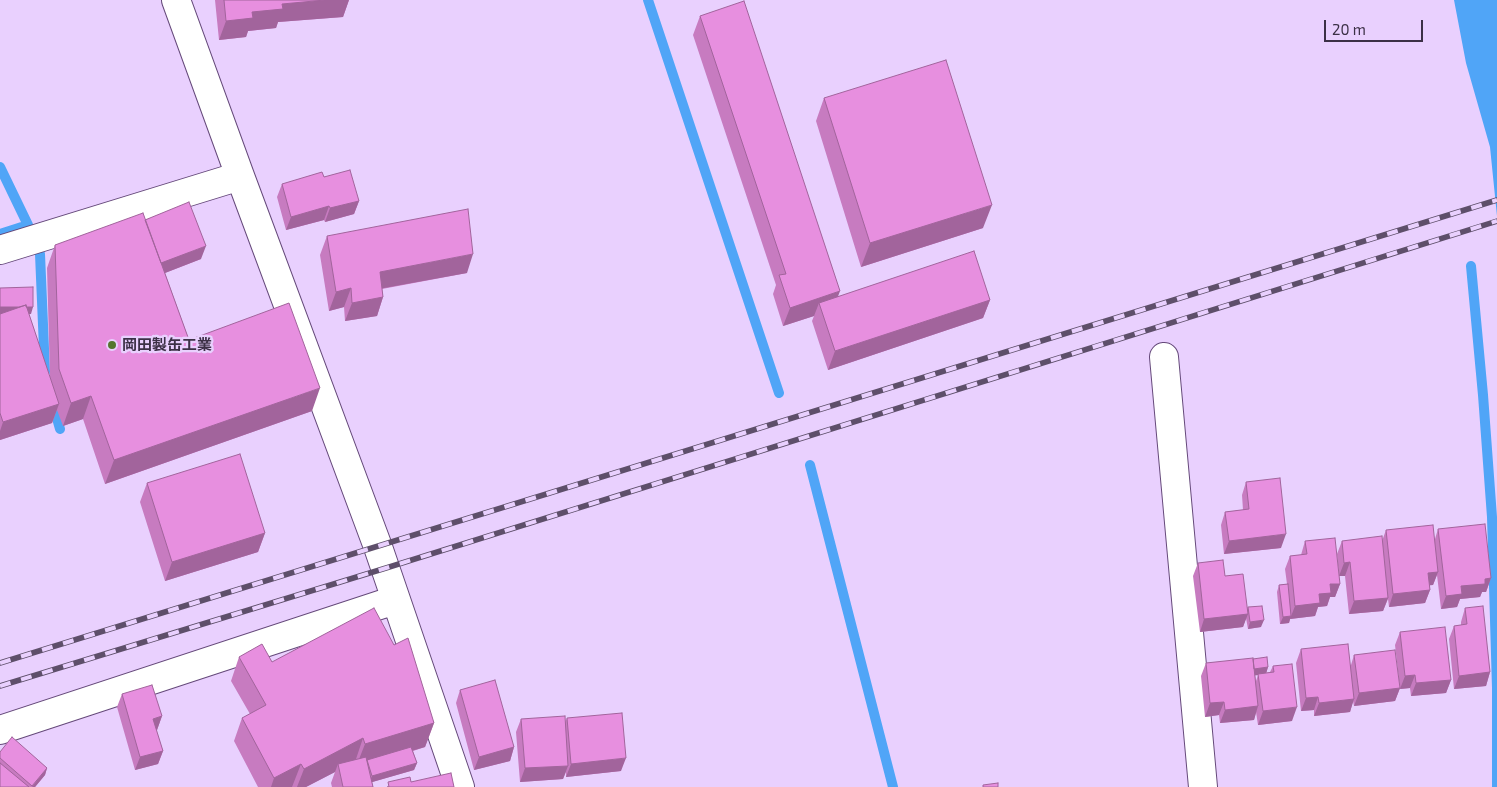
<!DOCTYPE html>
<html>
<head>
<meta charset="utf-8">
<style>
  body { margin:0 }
  #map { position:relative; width:1497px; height:787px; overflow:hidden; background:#e9d0fe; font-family:"Exo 2",sans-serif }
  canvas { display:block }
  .scale { position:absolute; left:1324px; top:20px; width:99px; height:22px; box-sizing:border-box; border:2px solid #3c3046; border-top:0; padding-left:6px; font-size:15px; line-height:18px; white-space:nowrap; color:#3c3046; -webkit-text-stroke:4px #e9d0fe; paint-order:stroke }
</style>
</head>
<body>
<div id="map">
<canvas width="1497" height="787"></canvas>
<div class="scale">20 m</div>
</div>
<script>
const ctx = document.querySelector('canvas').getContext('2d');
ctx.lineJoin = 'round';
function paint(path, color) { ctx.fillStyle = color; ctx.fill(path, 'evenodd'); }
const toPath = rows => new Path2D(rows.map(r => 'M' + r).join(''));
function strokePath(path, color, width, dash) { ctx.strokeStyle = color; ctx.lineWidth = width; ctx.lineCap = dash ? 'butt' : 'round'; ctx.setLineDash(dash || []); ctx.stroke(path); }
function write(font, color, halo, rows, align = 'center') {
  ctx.font = font + ' "Exo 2","Noto Sans JP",sans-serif'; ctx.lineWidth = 4.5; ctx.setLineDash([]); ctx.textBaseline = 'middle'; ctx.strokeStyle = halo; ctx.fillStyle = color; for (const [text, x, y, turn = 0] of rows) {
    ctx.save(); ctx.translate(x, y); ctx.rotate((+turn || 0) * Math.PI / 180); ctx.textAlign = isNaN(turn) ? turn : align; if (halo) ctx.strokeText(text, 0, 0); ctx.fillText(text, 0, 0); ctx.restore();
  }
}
paint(toPath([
  [1454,0,1497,0,1497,216,1490,147,1466,63]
]), '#50a5f7');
strokePath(toPath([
  [648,0,779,393],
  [0,167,28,225,0,234],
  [40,254,45,372],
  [1471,266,1483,395,1492,517,1497,688,1497,787],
  [52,401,60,429],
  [810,465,893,787]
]), '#50a5f7', 10);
const minor = toPath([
  [176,0,240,176,378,547,460,787],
  [0,250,240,176],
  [1164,357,1203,787],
  [0,730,395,600]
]);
strokePath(minor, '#65497a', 30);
strokePath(minor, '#fff', 28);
const rail = toPath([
  [0,663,1497,200],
  [0,686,386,568,1497,221]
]);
strokePath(rail, '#5e4f6a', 5.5);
strokePath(rail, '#e9d0fe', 4, [11]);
paint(toPath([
  [215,0,349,0,343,17,278,22,276,28,248,31,246,37,219,40],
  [700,16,838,296,990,300,983,318,828,370,812,321,814,316,783,326,773,294,776,285,693,35],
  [824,98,983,228,861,267,816,121],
  [282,184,359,201,354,214,325,222,324,220,286,230,277,197],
  [145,220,201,259,165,273,189,340,312,411,105,484,83,419,63,426,57,410,52,423,0,440,0,288,31,314,29,314,50,378,47,268,55,245],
  [327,236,467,273,382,289,383,297,377,316,345,321,344,307,329,311,320,255],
  [1246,482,1281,548,1224,554,1221,525,1225,512,1243,510,1242,495],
  [147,483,265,533,258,552,165,581,140,502],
  [1438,529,1491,578,1486,592,1482,592,1480,597,1460,599,1457,607,1441,609,1437,575,1433,585,1430,585,1430,590,1425,603,1389,607,1388,599,1383,611,1349,614,1345,576,1339,576,1337,554,1342,541,1382,541,1386,530,1435,539],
  [1305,541,1340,584,1335,597,1330,597,1327,606,1318,607,1315,616,1290,619,1290,618,1289,623,1280,624,1277,592,1279,585,1287,584,1285,569,1290,556,1301,555],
  [1198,563,1225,576,1247,610,1248,607,1261,627,1248,629,1246,618,1243,627,1200,632,1193,576],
  [1465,608,1490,672,1486,686,1454,689,1449,639,1454,626,1461,625,1461,622],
  [1400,632,1451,680,1446,693,1411,696,1410,688,1400,689,1395,645],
  [1301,649,1351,665,1354,655,1400,688,1395,701,1354,706,1353,701,1350,712,1314,716,1314,710,1301,711,1296,663],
  [239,657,272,662,434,723,425,747,413,751,417,763,414,770,372,782,373,787,332,787,331,783,335,772,306,787,258,787,234,741,242,718,250,714,231,681],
  [1253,659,1268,667,1266,673,1270,672,1273,666,1292,721,1258,725,1256,712,1254,720,1220,723,1219,715,1205,717,1201,676,1206,663],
  [1255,675,1258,675,1256,681],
  [460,690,514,747,510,761,474,770,456,703],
  [122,694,162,716,157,730,156,730,163,751,158,764,135,770,117,707],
  [567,718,621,771,566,777,566,772,563,779,520,782,516,732,521,719,565,722],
  [0,752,47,768,45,775,35,787,0,787]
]), '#c77bc0');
paint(toPath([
  [325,0,349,0,343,17,278,22,276,28,248,31,246,37,219,40,226,21,252,12,282,4],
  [359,201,354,214,325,222,330,208],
  [992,205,983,228,861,267,870,243],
  [329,206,324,220,286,230,291,217],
  [206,246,201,259,152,278,157,264],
  [473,254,467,273,373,290,380,272],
  [351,288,344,307,329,311,336,292],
  [840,291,833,310,819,303,814,316,783,326,790,308],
  [383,297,377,316,345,321,352,303],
  [990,300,983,318,828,370,835,351],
  [0,307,33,307,31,314,0,314],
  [320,388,312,411,105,484,114,460],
  [91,396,83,419,63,426,71,403],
  [59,404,52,423,0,440,0,431,3,422],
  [265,533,258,552,165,581,172,562],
  [1286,534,1281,548,1224,554,1229,541],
  [1350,562,1345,576,1339,576,1344,563],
  [1438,572,1433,585,1424,586,1428,573],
  [1491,578,1486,592,1482,592,1480,597,1460,599,1457,607,1441,609,1446,596,1461,586,1485,579],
  [1330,584,1340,584,1335,597,1330,597,1327,606,1318,607,1315,616,1290,619,1295,606],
  [1430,590,1425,603,1389,607,1393,594],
  [1388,598,1383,611,1349,614,1354,601],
  [1248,614,1243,627,1200,632,1204,619],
  [1291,616,1289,623,1280,624,1283,617],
  [1264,620,1261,627,1248,629,1250,622],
  [1268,667,1266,674,1251,676,1254,669],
  [1490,672,1486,686,1454,689,1459,676],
  [1415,675,1410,688,1400,689,1405,676],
  [1451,680,1446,693,1411,696,1416,683],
  [1400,688,1395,701,1354,706,1359,693],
  [1318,697,1314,710,1301,711,1306,698],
  [1354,699,1350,712,1314,716,1319,703],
  [1224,702,1219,715,1205,717,1210,703],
  [1258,706,1254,720,1220,723,1225,710],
  [1297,707,1292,721,1258,725,1263,711],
  [162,716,157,730,148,732,153,719],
  [434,723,425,747,356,767,365,744],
  [363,738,355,762,338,764,335,772,306,787,297,787,304,769],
  [514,747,510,761,474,770,479,757],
  [163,751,158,764,135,770,140,757],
  [626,758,621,771,566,777,571,764],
  [417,763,414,770,369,783,372,776],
  [301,764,292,787,271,787,274,778],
  [568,766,563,779,520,782,525,768],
  [47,768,45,775,35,787,32,787]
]), '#a2649c');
const building = toPath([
  [224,0,325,0,282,4,283,9,252,12,253,18,226,21,224,0],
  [744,1,840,291,790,308,779,275,786,274,700,16,744,1],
  [946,60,992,205,870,243,824,98,946,60],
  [350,170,359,201,330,208,329,206,291,217,282,184,322,172,324,177,350,170],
  [189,202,206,246,161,263,145,220,189,202],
  [468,209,473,254,380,272,383,297,352,303,351,288,336,292,327,236,468,209],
  [143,213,189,340,289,303,320,388,114,460,91,396,71,403,59,369,55,245,143,213],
  [974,251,990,300,835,351,819,303,974,251],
  [33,287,33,307,26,307,26,305,19,307,0,307,0,288,33,287],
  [26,305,59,404,3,422,0,413,0,314,26,305],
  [240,454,265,533,172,562,147,483,240,454],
  [1280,478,1286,534,1229,541,1225,512,1249,509,1246,482,1280,478],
  [1485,524,1491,578,1485,579,1485,584,1461,586,1462,594,1446,596,1438,529,1485,524],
  [1433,525,1438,572,1428,573,1430,590,1393,594,1386,530,1433,525],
  [1382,536,1388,598,1354,601,1350,562,1344,563,1342,541,1382,536],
  [1335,538,1340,584,1330,584,1331,593,1319,594,1320,603,1295,606,1290,556,1307,554,1305,541,1335,538],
  [1223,560,1225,576,1243,574,1248,614,1204,619,1198,563,1223,560],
  [1288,584,1291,616,1283,617,1279,585,1288,584],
  [1262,606,1264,620,1250,622,1248,607,1262,606],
  [1483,606,1490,672,1459,676,1454,626,1467,624,1465,608,1483,606],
  [374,608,394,645,408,638,434,723,365,744,363,738,304,769,301,764,274,778,242,718,266,705,239,657,262,644,272,662,374,608],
  [1445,627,1451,680,1416,683,1415,675,1405,676,1400,632,1445,627],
  [1348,644,1354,699,1319,703,1318,697,1306,698,1301,649,1348,644],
  [1395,650,1400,688,1359,693,1354,655,1395,650],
  [1267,657,1268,667,1254,669,1253,659,1267,657],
  [1253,658,1258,706,1225,710,1224,702,1210,703,1206,663,1253,658],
  [1292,664,1297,707,1263,711,1258,674,1274,672,1273,666,1292,664],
  [495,680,514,747,479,757,460,690,495,680],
  [152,685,162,716,153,719,163,751,140,757,122,694,152,685],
  [622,713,626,758,571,764,567,718,622,713],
  [565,716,568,766,525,768,521,719,565,716],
  [12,737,47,768,32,786,0,758,0,752,12,737],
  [411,747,417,763,372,776,367,760,411,747],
  [366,757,373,787,343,787,338,764,366,757],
  [0,763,29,787,0,787,0,763],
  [451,773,454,787,387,787,389,787,388,782,410,777,411,782,451,773],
  [998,783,998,787,983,787,983,785,998,783]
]);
paint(building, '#e78fdf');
strokePath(building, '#a2649c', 1);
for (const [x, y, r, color] of [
  [112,345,5,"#55762e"]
]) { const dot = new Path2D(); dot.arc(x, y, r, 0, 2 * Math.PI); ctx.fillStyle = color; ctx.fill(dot); strokePath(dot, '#e9d0fe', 2); }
write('bold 15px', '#3c3046', '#e9d0fe', [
  ["岡田製缶工業",122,345]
], 'left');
</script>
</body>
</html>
